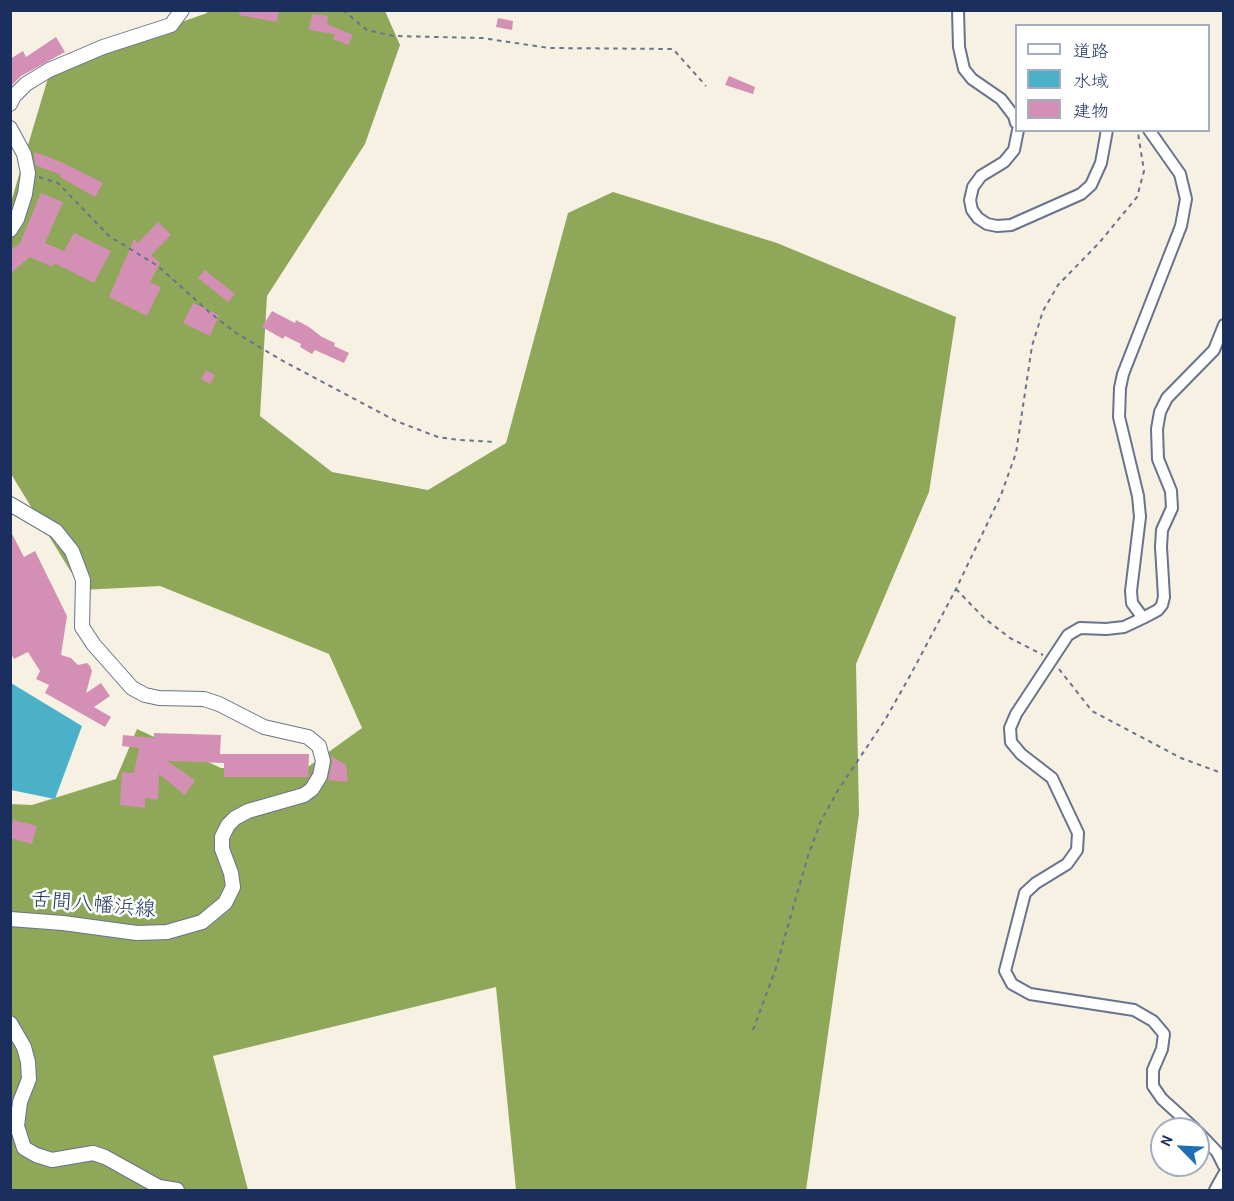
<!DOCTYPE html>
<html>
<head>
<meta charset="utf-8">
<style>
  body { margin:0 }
  #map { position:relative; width:1234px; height:1201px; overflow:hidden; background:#f7f1e3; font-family:"Patrick Hand","Klee One",sans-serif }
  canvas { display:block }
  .frame { position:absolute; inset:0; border:12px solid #1b2f5e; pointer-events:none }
  .legend { position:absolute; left:1015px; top:24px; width:195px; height:108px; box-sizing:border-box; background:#fff; border:2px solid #a4acbf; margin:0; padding:8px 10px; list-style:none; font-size:18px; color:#1b2f5e }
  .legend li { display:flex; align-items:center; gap:12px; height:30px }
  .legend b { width:30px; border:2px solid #a4acbf }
  .north { position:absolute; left:1150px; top:1117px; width:60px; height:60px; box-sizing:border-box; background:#fff; border:2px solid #a4acbf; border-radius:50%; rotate:294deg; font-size:16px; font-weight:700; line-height:24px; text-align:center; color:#1b2f5e }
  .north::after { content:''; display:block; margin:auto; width:21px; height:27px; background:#1f6fb2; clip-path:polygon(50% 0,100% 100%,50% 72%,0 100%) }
</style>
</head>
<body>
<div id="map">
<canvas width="1234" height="1201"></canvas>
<div class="frame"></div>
<ul class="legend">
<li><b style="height:8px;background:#fff"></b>道路</li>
<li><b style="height:16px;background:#4ab1c9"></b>水域</li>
<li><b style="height:16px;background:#d48fb5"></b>建物</li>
</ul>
<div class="north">N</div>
</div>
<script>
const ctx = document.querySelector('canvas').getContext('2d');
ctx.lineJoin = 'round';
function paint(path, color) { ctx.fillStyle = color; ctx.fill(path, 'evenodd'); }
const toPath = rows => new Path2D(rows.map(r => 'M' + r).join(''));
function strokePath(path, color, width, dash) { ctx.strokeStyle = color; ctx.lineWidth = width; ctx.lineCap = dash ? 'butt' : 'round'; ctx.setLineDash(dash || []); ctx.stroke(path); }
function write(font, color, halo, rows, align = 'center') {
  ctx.font = font + ' "Patrick Hand","Klee One",sans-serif'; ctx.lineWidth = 5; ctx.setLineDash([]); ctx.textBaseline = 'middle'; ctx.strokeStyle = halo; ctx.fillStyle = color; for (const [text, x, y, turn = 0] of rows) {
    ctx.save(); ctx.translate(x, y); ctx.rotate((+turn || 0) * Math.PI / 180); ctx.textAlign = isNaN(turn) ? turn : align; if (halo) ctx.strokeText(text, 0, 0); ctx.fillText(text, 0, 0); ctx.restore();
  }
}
paint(toPath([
  [207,11,385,11,400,45,365,144,267,296,260,416,332,472,428,490,506,443,568,213,613,192,777,243,956,317,929,492,856,664,859,814,806,1190,516,1190,496,987,213,1056,248,1190,11,1190,11,804,32,805,116,779,137,729,221,768,305,769,362,728,329,654,160,586,82,590,11,474,11,202,51,68,207,13]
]), '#8fa758');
paint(toPath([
  [11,683,82,726,55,799,11,790]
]), '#4ab1c9');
paint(toPath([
  [240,10,279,10,277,22,239,15],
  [312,14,328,16,327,24,353,35,348,45,333,39,335,34,309,30],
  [498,18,513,21,512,30,496,27],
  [56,37,65,52,21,76,10,87,10,59,23,51,26,57],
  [729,76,755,87,753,94,725,85],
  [35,152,61,162,103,183,95,197,60,177,61,175,35,165,34,156],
  [41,193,63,202,45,243,64,251,74,233,111,251,94,283,54,263,52,267,30,257,10,274,10,251,20,243],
  [158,222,171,235,151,255,160,263,150,282,161,287,147,316,109,297,134,239,138,243],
  [205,270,235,294,228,302,198,278],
  [193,303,219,315,210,336,183,323],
  [272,311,295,323,296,320,309,327,322,337,335,343,334,346,349,353,344,363,315,350,312,354,300,347,301,344,285,336,283,339,262,327],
  [206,370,215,375,210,384,201,379],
  [10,530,24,557,35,551,67,616,61,655,71,658,78,665,87,663,90,666,92,671,86,693,101,683,110,696,94,707,111,717,105,727,45,693,49,685,36,679,40,671,28,652,14,659,10,652],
  [154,733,221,735,220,754,309,754,308,776,311,773,309,777,224,777,224,763,167,761,195,780,185,795,159,774,158,800,145,798,145,808,120,805,122,772,134,773,139,748,122,746,123,735,154,738],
  [331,756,346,765,348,782,328,780,332,763],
  [13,820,37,826,32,844,10,838]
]), '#d48fb5');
const street = toPath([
  [958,10,959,47,964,69,972,79,1001,99,1014,116,1016,123],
  [1018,130,1014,150,1004,162,981,176,973,187,970,200,972,210,978,218,987,224,997,226,1011,225,1081,194,1091,185,1101,163,1107,130],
  [1149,130,1180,174,1186,199,1181,226,1123,374,1120,388,1119,417,1138,496,1140,517,1131,591,1132,603,1143,618,1158,610,1162,605,1164,597,1161,547,1162,530,1172,508,1171,491,1158,459,1157,429,1160,412,1167,398,1214,350,1224,325],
  [1143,618,1124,627,1106,629,1080,628,1068,635,1016,714,1010,728,1011,742,1021,754,1052,778,1078,833,1077,850,1067,864,1036,883,1025,893,1005,971,1012,984,1030,994,1134,1010,1153,1021,1164,1034,1162,1049,1153,1070,1153,1086,1162,1099,1195,1129],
  [1198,1132,1217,1152,1224,1166],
  [1215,1190,1224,1174]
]);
const secondary = toPath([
  [10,104,14,96,26,84,49,70,103,47,171,25,182,10],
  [10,128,24,154,28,173,25,194,17,219,10,230],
  [10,504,56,531,72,551,83,580,82,627,94,645,132,688,145,695,159,698,204,699,219,704,264,727,308,737,319,746,323,761,320,776,312,789,304,795,248,811,235,818,228,825,222,837,222,849,231,873,233,887,225,903,202,922,167,932,137,933,63,923,10,919],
  [10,1023,24,1047,28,1062,29,1079,20,1102,17,1126,24,1148,36,1155,52,1160,93,1153,105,1157,159,1187,177,1190]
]);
strokePath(street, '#68738d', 14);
strokePath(secondary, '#68738d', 16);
strokePath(toPath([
  [343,10,367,30,393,36,482,38,549,48,673,49,706,86],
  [39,177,58,183,109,236,158,266,209,312,236,333,283,361,396,421,438,437,459,440,494,442],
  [956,589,984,618,1010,638,1043,655],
  [1059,669,1092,711,1181,758,1224,774],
  [753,1030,775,971,808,856,820,823,838,790,885,720,911,674,956,589,1001,495,1016,453,1032,346,1043,311,1058,285,1099,243,1137,197,1144,171,1138,133]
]), '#68738d', 2, [4.5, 4.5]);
strokePath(street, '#fff', 10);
strokePath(secondary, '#fff', 14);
write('21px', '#1b2f5e', '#fff', [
  ["舌間八幡浜線",93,905,5]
]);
</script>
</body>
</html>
